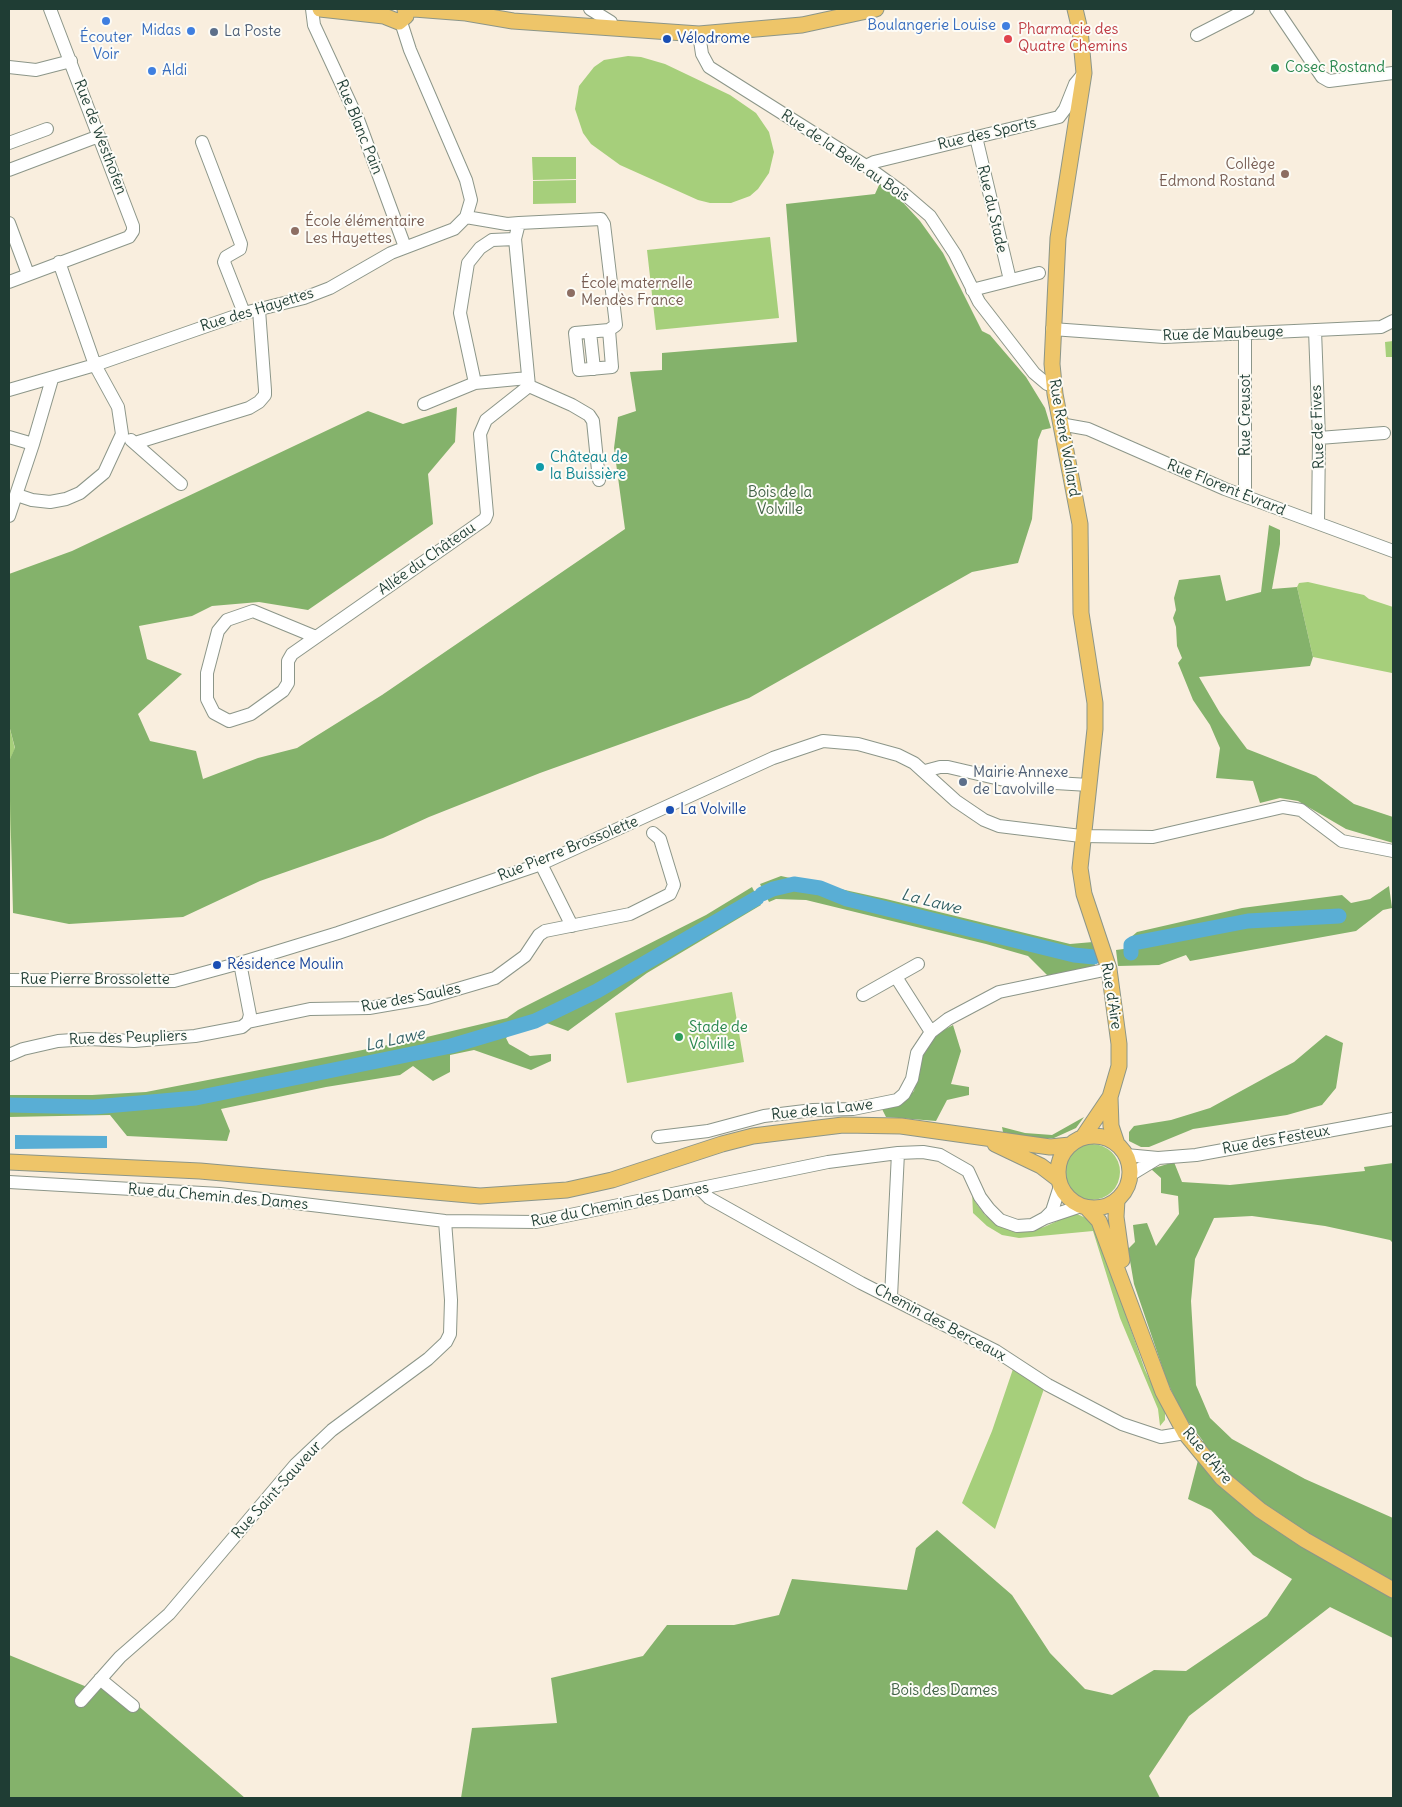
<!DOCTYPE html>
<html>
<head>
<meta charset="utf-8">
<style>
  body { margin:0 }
  #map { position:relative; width:1402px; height:1807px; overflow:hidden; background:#f9eede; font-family:Delius,sans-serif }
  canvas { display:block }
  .frame { position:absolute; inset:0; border:10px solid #1f3d34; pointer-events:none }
</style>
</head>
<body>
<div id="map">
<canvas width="1402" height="1807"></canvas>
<div class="frame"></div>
</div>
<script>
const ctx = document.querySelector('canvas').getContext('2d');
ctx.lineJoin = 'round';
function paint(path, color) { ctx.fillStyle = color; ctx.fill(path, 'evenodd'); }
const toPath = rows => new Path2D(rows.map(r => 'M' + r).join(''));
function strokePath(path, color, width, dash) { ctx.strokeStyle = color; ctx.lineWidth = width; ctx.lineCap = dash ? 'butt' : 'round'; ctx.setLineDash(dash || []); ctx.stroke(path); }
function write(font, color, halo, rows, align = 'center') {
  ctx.font = font + ' Delius,sans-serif'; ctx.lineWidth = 4; ctx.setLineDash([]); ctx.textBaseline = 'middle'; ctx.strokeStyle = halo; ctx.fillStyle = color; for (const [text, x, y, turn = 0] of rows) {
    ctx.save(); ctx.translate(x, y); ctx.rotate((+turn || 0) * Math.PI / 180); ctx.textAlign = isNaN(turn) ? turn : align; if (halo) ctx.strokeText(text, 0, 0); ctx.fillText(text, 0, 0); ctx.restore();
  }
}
paint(toPath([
  [628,56,641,57,665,64,730,95,756,113,769,132,774,152,769,173,758,189,750,196,731,203,710,203,698,200,620,165,591,144,583,133,575,109,579,86,594,67,604,60],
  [532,157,576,157,576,179,533,180],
  [576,180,576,203,533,204,533,181],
  [770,237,779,318,656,330,647,250],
  [1393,341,1393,357,1386,357,1385,342],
  [1308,582,1364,595,1369,599,1393,607,1392,673,1313,657,1297,587,1299,583],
  [9,725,15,749,9,761],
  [9,782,11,798,10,875,9,875],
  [732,992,744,1062,627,1083,615,1013],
  '1064 1172a28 28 0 1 1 56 0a28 28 0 1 1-56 0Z',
  [972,1192,975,1202,985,1215,999,1225,1026,1231,1044,1227,1075,1213,1090,1220,1095,1227,1145,1370,1165,1411,1165,1420,1160,1426,1158,1409,1120,1318,1093,1231,1019,1238,1002,1235,987,1226,973,1213],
  [1013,1369,1045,1386,995,1529,962,1503,992,1431]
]), '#a6cf7b');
paint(toPath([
  [880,183,897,196,920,221,943,253,982,331,990,335,1026,377,1045,408,1051,428,1042,430,1038,440,1032,519,1018,563,972,572,749,698,540,773,429,817,383,838,260,881,183,917,69,924,13,913,9,761,15,748,9,725,9,574,72,551,368,411,403,424,457,407,455,442,428,474,433,524,308,610,259,602,212,606,192,616,139,626,147,659,182,674,138,714,150,741,196,751,203,779,258,758,297,748,382,695,625,529,614,448,618,417,636,411,630,372,662,370,662,353,797,342,786,204,875,194],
  [1269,525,1280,530,1280,544,1272,589,1297,587,1313,657,1310,666,1199,677,1220,713,1247,749,1316,776,1354,804,1393,817,1393,843,1346,829,1298,801,1280,798,1260,803,1253,781,1216,778,1220,748,1210,725,1193,700,1178,663,1182,658,1177,646,1176,627,1173,618,1176,610,1174,598,1179,580,1220,575,1226,601,1261,592],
  [781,876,886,899,1070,944,1093,942,1097,960,1093,968,1048,976,1028,956,986,944,806,900,776,899,769,902,760,884],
  [1389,886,1392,908,1383,910,1356,931,1190,961,1186,955,1159,965,1118,966,1116,950,1131,948,1130,938,1137,932,1242,908,1342,895,1351,903,1370,899],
  [752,887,761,905,647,973,568,1031,544,1022,515,1030,506,1038,509,1044,530,1056,551,1054,551,1061,531,1070,474,1050,450,1055,450,1072,433,1081,413,1066,400,1075,326,1087,221,1109,230,1131,227,1141,127,1136,110,1115,9,1117,9,1095,92,1095,146,1092,414,1040,507,1018,518,1010,706,915],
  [953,1025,961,1051,951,1084,969,1087,969,1095,947,1100,936,1121,886,1117,881,1107,905,1099,914,1091,920,1054,933,1036],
  [1326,1035,1343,1043,1336,1088,1322,1105,1287,1115,1193,1129,1149,1147,1141,1147,1129,1141,1129,1132,1134,1126,1171,1120,1210,1108,1294,1062],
  [1084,1117,1076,1128,1054,1138,1036,1139,1003,1132,1002,1127,1025,1133,1052,1135],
  [1174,1162,1182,1182,1230,1185,1365,1171,1364,1167,1393,1163,1393,1243,1390,1240,1325,1226,1252,1216,1214,1218,1195,1259,1191,1301,1196,1385,1210,1418,1232,1439,1305,1479,1393,1518,1393,1638,1330,1607,1189,1716,1149,1776,1160,1798,461,1798,472,1728,557,1723,551,1678,643,1656,667,1625,734,1625,779,1615,792,1579,907,1590,916,1548,937,1530,1012,1595,1050,1653,1085,1689,1112,1695,1154,1670,1186,1671,1267,1616,1292,1579,1253,1555,1211,1510,1188,1499,1203,1441,1183,1415,1167,1381,1134,1284,1128,1249,1135,1242,1133,1225,1147,1223,1156,1246,1179,1214,1178,1196,1161,1193,1161,1178,1151,1169],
  [9,1655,87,1687,106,1678,245,1798,9,1798]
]), '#84b26b');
paint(toPath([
  [15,1135,107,1136,107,1148,15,1149]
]), '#59aed5');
strokePath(toPath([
  [762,894,773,889,794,884,820,888,847,899,1074,955,1094,957],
  [1131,953,1131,945,1134,943,1248,921,1339,916],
  [9,1105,94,1107,196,1098,451,1046,535,1021,597,991,757,898]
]), '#59aed5', 15);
const minor = toPath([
  [312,9,314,25,359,122,405,247],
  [590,9,611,22,612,29],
  [1276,9,1322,77,1329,81,1393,73],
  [699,34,702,54,709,67,866,166,902,192,930,216,955,254,979,302,1034,373,1047,384,1054,386],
  [1197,35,1248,9],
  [9,67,36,70,71,61],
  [976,137,1010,280],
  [202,142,241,244,240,249,226,257,224,262,244,313],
  [9,143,47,129],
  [866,166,874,162,1059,117,1065,109,1075,84,1084,73],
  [9,170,99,136],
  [9,223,28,274],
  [519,223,601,219,604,224,616,325,609,330,575,333,579,370,612,367,609,330],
  [9,282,129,237,133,231,133,226,50,9],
  [972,290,1039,273],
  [1052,329,1164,337,1381,327,1393,321],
  [1315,330,1319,438,1318,523],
  [590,332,594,369],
  [475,383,460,313,468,263,480,248,492,240,515,239],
  [529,386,572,405,589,415,593,421,599,480],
  [9,390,95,365,244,313,304,298,330,288,391,253,454,229,466,217,471,200,466,180,410,50,401,22],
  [424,404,475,383,528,378],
  [1060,424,1088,429,1225,489,1393,551],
  [9,437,33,444],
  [1319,438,1384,433],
  [131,440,181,484],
  [135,443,249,408,259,402,265,395,265,390,259,310],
  [17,495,32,500,50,502,66,499,80,493,104,473,122,434,118,407,95,365,59,262],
  [1245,496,1245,334],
  [9,516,33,444,52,379],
  [316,637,253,611,227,620,218,631,207,673,207,699,214,713,229,721,251,714,283,691,288,683,288,661,292,654,485,519,487,514,480,434,486,420,529,386,515,239,519,223,507,224,466,217],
  [925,771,940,767,948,767,1004,780,1089,785],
  [541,864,572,926],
  [896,977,931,1032],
  [9,980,174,981,240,963,338,933,541,864,773,758,823,741,858,744,898,755,914,763,956,801,984,820,999,826,1081,836,1153,837,1283,807,1301,810,1342,841,1393,851],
  [863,995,918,964],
  [248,1022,310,1009,369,1008,427,998,495,978,525,956,539,935,545,931,630,914,670,894,674,885,660,839,653,833],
  [9,1055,23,1049,58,1041,88,1039,134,1041,195,1036,242,1027,248,1022,250,1015,240,963],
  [658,1137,708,1131,764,1116,813,1110,853,1109,897,1100,904,1094,912,1079,917,1053,931,1032,948,1019,999,992,1109,969],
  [1126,1155,1158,1158,1196,1155,1393,1119],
  [1130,1175,1158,1158],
  [9,1182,220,1194,445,1221,536,1222,828,1162,898,1153,923,1152,940,1155,968,1171,980,1197,989,1209,1000,1220,1017,1226,1032,1225,1045,1218,1052,1211,1060,1186],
  [701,1190,709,1198,861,1283,996,1351,1048,1385,1122,1424,1161,1437,1185,1433],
  [1045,1218,1081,1206],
  [891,1297,898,1153],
  [100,1679,133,1706],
  [81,1701,120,1657,169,1614,296,1464,332,1430,428,1359,446,1342,450,1334,451,1300,445,1221]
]);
const major = toPath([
  [320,9,384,16,399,22,406,16,405,9],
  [414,9,466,13,513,21,699,34,802,25,876,9],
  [1075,9,1080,30,1084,73,1058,238,1052,364,1055,394,1080,524,1081,613,1095,703,1095,729,1080,868,1084,894,1109,969,1119,1044,1119,1066,1110,1097,1083,1137],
  [1110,1097,1111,1126,1117,1144],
  '1058 1172a36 36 0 1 1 72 0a36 36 0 1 1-72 0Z',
  [995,1144,1041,1166,1058,1179],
  [9,1162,200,1171,480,1196,567,1190,612,1180,722,1144,753,1136,843,1125,901,1126,1050,1147,1070,1145],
  [1117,1200,1116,1217,1122,1260],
  [1087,1208,1099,1221,1163,1392,1185,1433,1222,1478,1260,1510,1305,1540,1393,1590]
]);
strokePath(minor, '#8c9689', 14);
strokePath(major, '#8c9689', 17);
strokePath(minor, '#fff', 12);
strokePath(major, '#eec569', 15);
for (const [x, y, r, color] of [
  [106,21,5,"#3f7fe0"],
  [1006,26,5,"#3f7fe0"],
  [191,31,5,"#3f7fe0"],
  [214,32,5,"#5c6f8a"],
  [667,39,5,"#1a4fb4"],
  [1008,39,5,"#e0444e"],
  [1275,68,5,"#2e9e5b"],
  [152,71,5,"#3f7fe0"],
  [1285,174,5,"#8d6e63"],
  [295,231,5,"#8d6e63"],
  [571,293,5,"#8d6e63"],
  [540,467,5,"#0f9aa8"],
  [963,782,5,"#5c6f8a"],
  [670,810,5,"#1a4fb4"],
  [217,965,5,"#1a4fb4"],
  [679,1037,5,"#2e9e5b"]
]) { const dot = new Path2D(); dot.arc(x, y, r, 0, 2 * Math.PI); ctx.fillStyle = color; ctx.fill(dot); strokePath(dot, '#fdfcf7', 2); }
write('15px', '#366cbe', '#fdfcf7', [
  ["Boulangerie Louise",996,26],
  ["Midas",181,31],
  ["Écouter",106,38,"center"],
  ["Voir",106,55,"center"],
  ["Aldi",162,71,"left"]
], 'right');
write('15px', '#be3a42', '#fdfcf7', [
  ["Pharmacie des",1018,30],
  ["Quatre Chemins",1018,47]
], 'left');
write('15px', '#4e5e75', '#fdfcf7', [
  ["La Poste",224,32],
  ["Mairie Annexe",973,773],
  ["de Lavolville",973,790]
], 'left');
write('15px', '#164399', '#fdfcf7', [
  ["Vélodrome",677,39],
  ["La Volville",680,810],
  ["Résidence Moulin",227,965]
], 'left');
write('15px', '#27864d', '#fdfcf7', [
  ["Cosec Rostand",1285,68],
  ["Stade de",689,1028],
  ["Volville",689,1045]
], 'left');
write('15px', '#1f3d34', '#fdfcf7', [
  ["Rue Blanc Pain",359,127,68],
  ["Rue des Sports",987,134,-13],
  ["Rue de Westhofen",100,137,69],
  ["Rue de la Belle au Bois",845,156,34],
  ["Rue du Stade",992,209,77],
  ["Rue des Hayettes",257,310,-17],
  ["Rue de Maubeuge",1223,334,-2],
  ["Rue Creusot",1246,415,-90],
  ["Rue de Fives",1318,427,-92],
  ["Rue René Wallard",1064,438,80],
  ["Rue Florent Evrard",1226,488,22],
  ["Allée du Château",427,559,-35],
  ["Rue Pierre Brossolette",568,849,-22],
  ["Rue Pierre Brossolette",95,980],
  ["Rue d'Aire",1111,996,81],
  ["Rue des Saules",411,998,-11],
  ["Rue des Peupliers",128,1038,-2],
  ["Rue de la Lawe",822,1110,-6],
  ["Rue des Festeux",1276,1140,-10],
  ["Rue du Chemin des Dames",218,1197,5],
  ["Rue du Chemin des Dames",620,1205,-11],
  ["Chemin des Berceaux",940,1323,28],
  ["Rue d'Aire",1207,1456,50],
  ["Rue Saint-Sauveur",277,1490,-48]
]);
write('15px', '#785e54', '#fdfcf7', [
  ["Collège",1275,165,"right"],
  ["Edmond Rostand",1275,182,"right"],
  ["École élémentaire",305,222],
  ["Les Hayettes",305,239],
  ["École maternelle",581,284],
  ["Mendès France",581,301]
], 'left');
write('15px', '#0d838f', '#fdfcf7', [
  ["Château de",550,458],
  ["la Buissière",550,475]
], 'left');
write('15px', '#416246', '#fdfcf7', [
  ["Bois de la",780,493],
  ["Volville",780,510],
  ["Bois des Dames",944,1691]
]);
write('italic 16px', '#305f64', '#fdfcf7', [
  ["La Lawe",931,902,14],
  ["La Lawe",395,1040,-12]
]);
</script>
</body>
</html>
